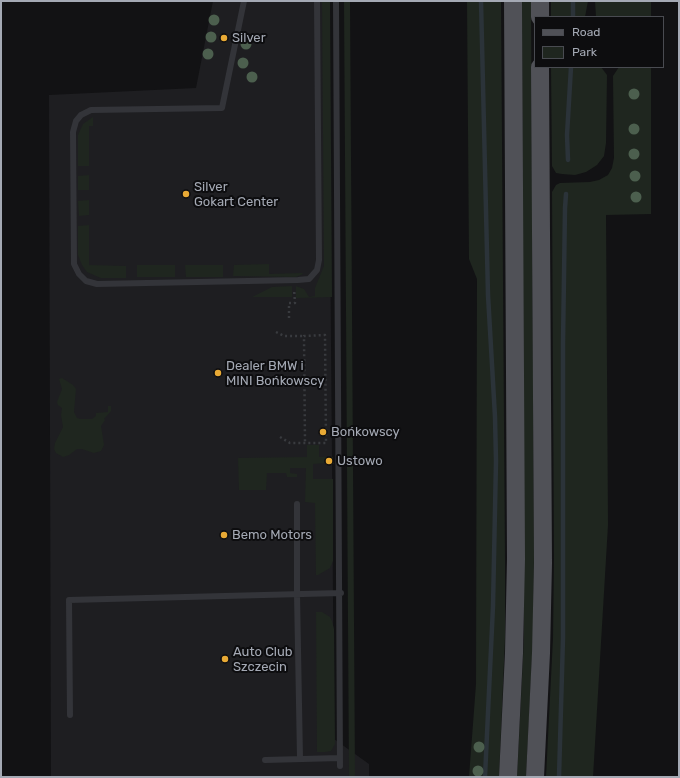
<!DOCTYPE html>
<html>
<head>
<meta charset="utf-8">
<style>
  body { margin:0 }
  #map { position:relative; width:680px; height:778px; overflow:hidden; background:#121214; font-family:Rubik,sans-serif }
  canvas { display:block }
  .frame { position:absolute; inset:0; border:2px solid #a4a9b4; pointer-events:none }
  .legend { position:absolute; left:534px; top:16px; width:130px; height:52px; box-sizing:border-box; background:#0d0d0f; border:1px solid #494b51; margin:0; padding:5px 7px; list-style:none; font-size:12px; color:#a4a9b4 }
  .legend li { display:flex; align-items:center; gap:8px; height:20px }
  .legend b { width:20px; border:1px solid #494b51 }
</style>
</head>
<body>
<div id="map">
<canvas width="680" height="778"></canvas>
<div class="frame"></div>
<ul class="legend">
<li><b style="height:5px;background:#505157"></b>Road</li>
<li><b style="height:11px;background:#1f261f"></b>Park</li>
</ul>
</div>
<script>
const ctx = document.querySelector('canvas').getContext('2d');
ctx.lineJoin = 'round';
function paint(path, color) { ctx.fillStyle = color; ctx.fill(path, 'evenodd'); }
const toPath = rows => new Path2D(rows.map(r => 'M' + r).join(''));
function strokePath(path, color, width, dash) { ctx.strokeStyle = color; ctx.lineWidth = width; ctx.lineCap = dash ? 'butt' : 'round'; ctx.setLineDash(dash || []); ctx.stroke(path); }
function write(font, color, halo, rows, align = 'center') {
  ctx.font = font + ' Rubik,sans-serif'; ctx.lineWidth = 4; ctx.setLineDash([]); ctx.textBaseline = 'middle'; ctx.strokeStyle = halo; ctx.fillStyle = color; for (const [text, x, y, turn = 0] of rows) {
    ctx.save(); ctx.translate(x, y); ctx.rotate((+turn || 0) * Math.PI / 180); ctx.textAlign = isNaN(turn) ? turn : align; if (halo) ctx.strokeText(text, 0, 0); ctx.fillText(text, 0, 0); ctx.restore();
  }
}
paint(toPath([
  [213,1,328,1,332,457,334,739,369,764,369,777,51,777,49,95,196,88]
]), '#1e1e21');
paint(toPath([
  [322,1,330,1,332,297,296,298,296,286,304,289,309,297,315,296,315,288,324,266],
  [344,1,350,1,355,777,349,777],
  [467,1,501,1,505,560,505,638,499,777,469,777,476,684,477,279,469,259],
  [522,1,531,1,534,559,533,638,526,777,517,777,524,638,524,560],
  [551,1,588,1,585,17,551,17],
  [595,1,651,1,651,17,596,17],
  [551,67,601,67,607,75,606,143,604,156,597,165,586,172,575,175,562,174,556,173,552,166],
  [619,67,651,67,651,214,606,215,608,525,593,777,546,777,553,638,554,558,552,192,556,185,560,183,590,182,599,180,608,175,612,168,614,158,613,76],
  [93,117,93,126,89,126,89,166,78,166,78,135,83,124],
  [89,175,89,190,78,190,78,176],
  [89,200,89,215,79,216,78,201],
  [89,225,89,265,126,266,126,278,101,278,96,276,87,272,82,265,78,255,78,226],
  [269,264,269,274,302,273,303,274,296,277,233,276,234,265],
  [137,265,175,265,175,277,137,277],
  [185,265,223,265,223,277,186,277],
  [292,286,292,297,252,297,272,287],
  [59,379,62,378,73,385,76,389,74,412,77,418,80,419,92,419,96,416,96,413,108,412,108,406,111,406,111,411,104,419,105,420,101,426,104,445,101,451,94,453,82,449,77,449,69,455,63,457,56,453,54,449,55,443,63,427,61,415,62,408,58,405,57,402,62,389],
  [307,445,319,445,319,457,333,457,333,459,334,464,330,464,329,459,327,459,327,463,313,464,313,479,333,479,333,561,330,568,318,575,316,575,315,503,305,502,306,468,290,468,290,473,297,474,297,477,287,477,286,473,267,473,266,490,239,490,238,458,307,457],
  [316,612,322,612,330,617,332,621,334,629,335,744,331,751,325,752,317,752]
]), '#1f261f');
strokePath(toPath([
  [481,1,488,295,495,417,496,461,493,606,485,777],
  [573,1,573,17],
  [568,160,567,135,571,67],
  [559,777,563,638,563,343,565,208,566,194]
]), '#2b3339', 4.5);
strokePath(toPath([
  [289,318,289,303,295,303,294,289],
  [276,332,284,336,304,336],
  [280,437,290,443,326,443,325,335,304,336,305,443]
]), '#393b3f', 2.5, [2, 3]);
strokePath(toPath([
  [244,1,222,108,91,110,81,115,76,121,73,132,74,264,79,274,86,281,97,284,298,280,309,279,317,270,319,260,317,1],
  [336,1,340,766],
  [297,504,297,594,300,758],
  [70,715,69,600,341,593],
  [265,760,340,758]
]), '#333439', 6);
strokePath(toPath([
  [540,1,540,17],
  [508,777,514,653,516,559,513,1],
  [535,777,541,653,543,563,540,67]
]), '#505157', 18);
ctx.fillStyle = '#4c5f4e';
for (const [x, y] of [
  [214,20],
  [211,37],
  [246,44],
  [208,54],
  [243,63],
  [252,77],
  [634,94],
  [634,129],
  [634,154],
  [635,176],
  [636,197],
  [479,747],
  [478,771]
]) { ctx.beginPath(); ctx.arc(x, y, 5.5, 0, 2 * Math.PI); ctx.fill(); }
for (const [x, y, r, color] of [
  [224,38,4,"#e9aa35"],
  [186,194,4,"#e9aa35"],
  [218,373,4,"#e9aa35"],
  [323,432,4,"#e9aa35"],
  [329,461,4,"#e9aa35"],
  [224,535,4,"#e9aa35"],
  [225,659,4,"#e9aa35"]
]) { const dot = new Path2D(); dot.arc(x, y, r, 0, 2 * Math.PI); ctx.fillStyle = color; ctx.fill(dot); strokePath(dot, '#0d0d0f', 1.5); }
write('13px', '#a4a9b4', '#0d0d0f', [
  ["Silver",232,38],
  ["Silver",194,187],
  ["Gokart Center",194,202],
  ["Dealer BMW i",226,366],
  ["MINI Bońkowscy",226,381],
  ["Bońkowscy",331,432],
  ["Ustowo",337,461],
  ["Bemo Motors",232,535],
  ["Auto Club",233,652],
  ["Szczecin",233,667]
], 'left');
</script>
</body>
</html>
